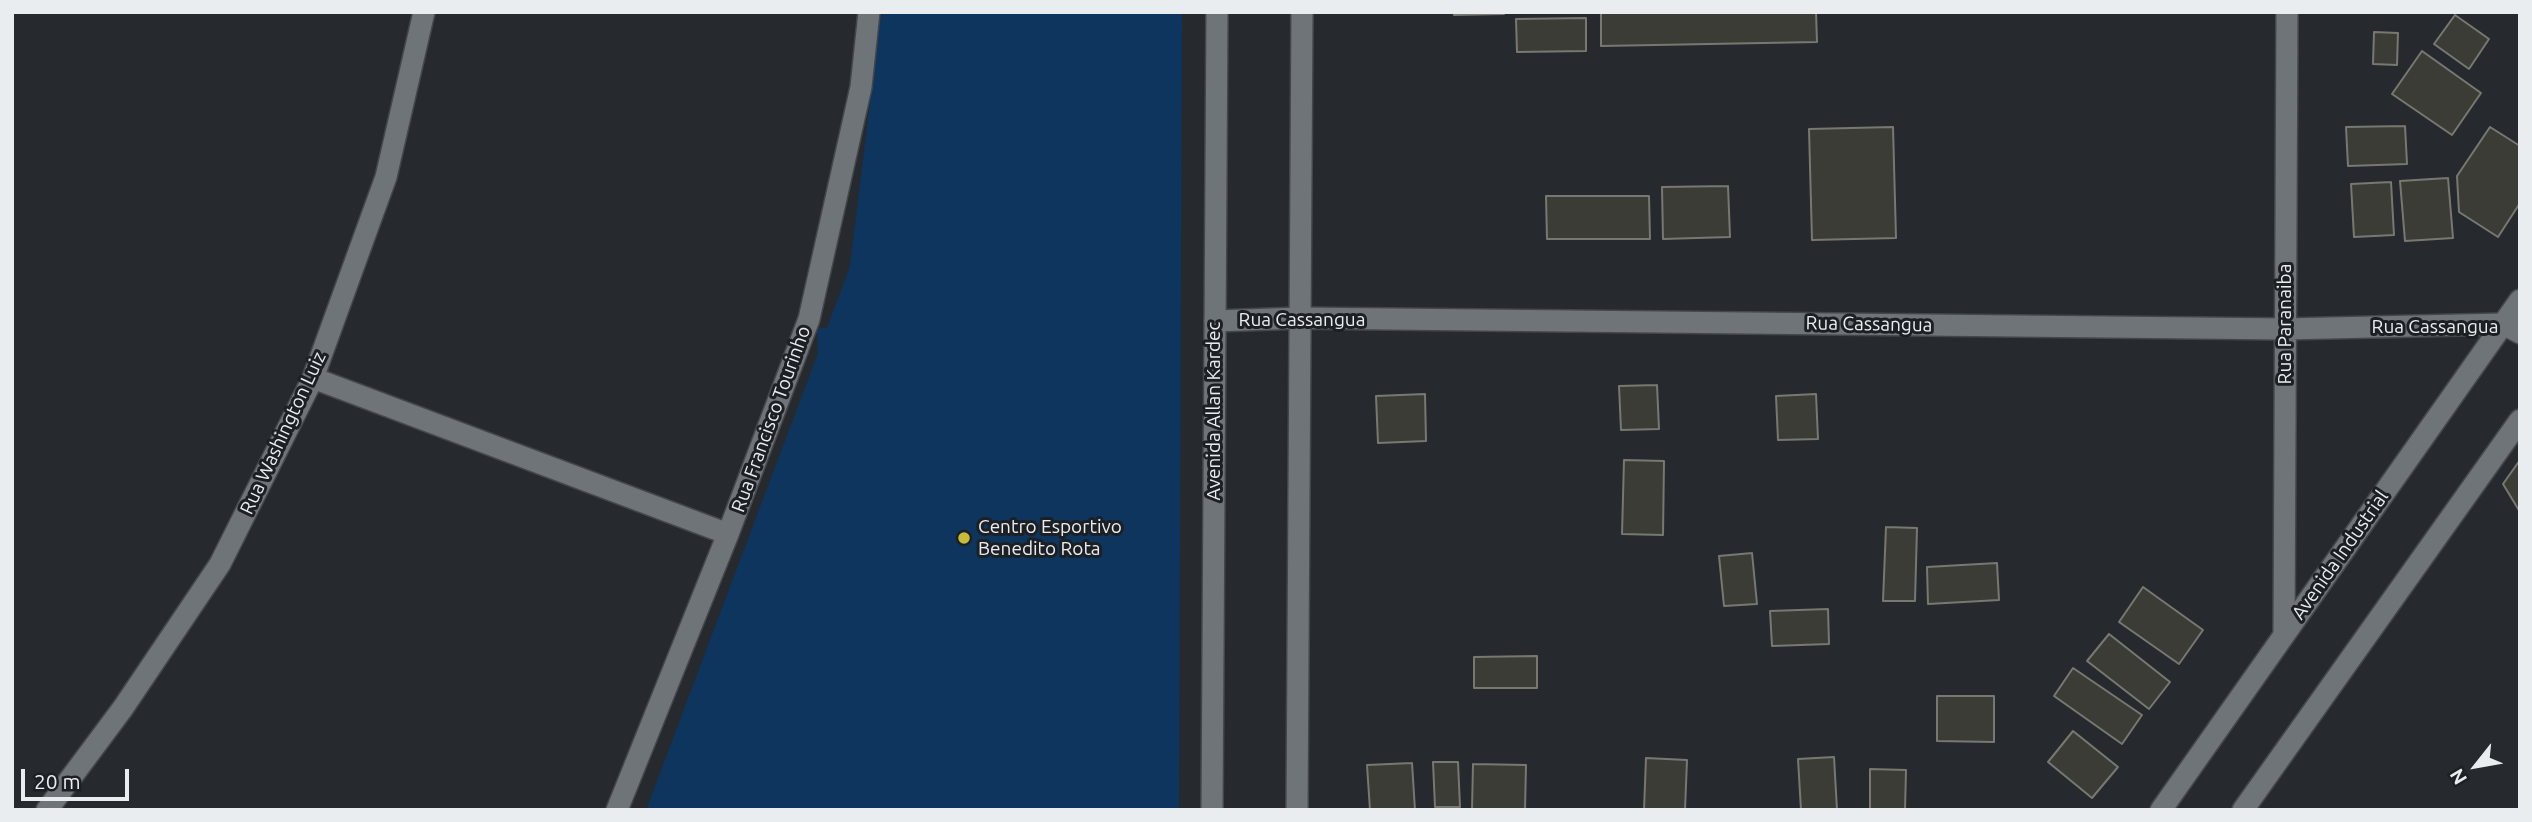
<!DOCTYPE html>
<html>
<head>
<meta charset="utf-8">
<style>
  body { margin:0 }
  #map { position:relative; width:2532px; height:822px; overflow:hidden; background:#262a2e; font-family:Ubuntu,sans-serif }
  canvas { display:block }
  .frame { position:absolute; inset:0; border:14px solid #eaedf0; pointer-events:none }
  .north { position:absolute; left:2441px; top:731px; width:70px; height:70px; -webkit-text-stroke:5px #1c2024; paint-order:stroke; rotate:239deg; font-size:19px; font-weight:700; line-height:28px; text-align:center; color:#eaedf0 }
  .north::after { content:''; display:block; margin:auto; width:24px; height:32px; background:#eaedf0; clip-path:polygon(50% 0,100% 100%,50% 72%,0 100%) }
  .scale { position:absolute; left:21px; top:769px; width:108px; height:32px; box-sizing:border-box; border:4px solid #eaedf0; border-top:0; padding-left:9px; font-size:21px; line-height:24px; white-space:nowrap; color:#eaedf0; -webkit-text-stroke:5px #1c2024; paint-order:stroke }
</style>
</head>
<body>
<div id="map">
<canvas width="2532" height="822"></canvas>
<div class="frame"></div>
<div class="north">N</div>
<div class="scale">20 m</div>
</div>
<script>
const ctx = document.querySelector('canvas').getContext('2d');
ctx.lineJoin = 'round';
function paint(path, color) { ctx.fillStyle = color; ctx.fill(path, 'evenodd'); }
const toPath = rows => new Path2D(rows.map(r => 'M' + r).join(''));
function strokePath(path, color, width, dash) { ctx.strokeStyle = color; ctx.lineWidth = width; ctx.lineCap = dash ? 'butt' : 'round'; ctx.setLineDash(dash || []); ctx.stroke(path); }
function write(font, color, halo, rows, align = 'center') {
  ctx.font = font + ' Ubuntu,sans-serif'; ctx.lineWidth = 6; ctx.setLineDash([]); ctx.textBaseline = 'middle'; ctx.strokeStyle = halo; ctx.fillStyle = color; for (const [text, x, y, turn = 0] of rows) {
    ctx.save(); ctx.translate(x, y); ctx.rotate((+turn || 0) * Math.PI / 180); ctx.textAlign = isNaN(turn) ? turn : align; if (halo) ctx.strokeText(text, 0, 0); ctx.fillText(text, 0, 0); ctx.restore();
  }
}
paint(toPath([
  [881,12,1182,12,1179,810,646,810,818,353,817,328,827,328,850,266]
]), '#0d355d');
const building = toPath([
  [1454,12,1504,12,1504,14,1454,15,1454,12],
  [1601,12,1816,12,1817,42,1601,46,1601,12],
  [2455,15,2489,39,2469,69,2434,44,2455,15],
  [1586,18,1586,51,1517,52,1516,19,1586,18],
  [2374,32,2398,33,2397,65,2373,64,2374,32],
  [2422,51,2481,93,2452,135,2392,94,2422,51],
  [2405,126,2407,164,2348,166,2346,127,2405,126],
  [1893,127,1896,238,1812,240,1809,129,1893,127],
  [2490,127,2520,146,2520,203,2498,237,2459,212,2457,176,2490,127],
  [2448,178,2453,238,2405,241,2400,181,2448,178],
  [2391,182,2394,235,2354,237,2351,184,2391,182],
  [1728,186,1730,237,1663,239,1662,187,1728,186],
  [1546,196,1649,196,1650,239,1547,239,1546,196],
  [1657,385,1659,429,1621,430,1619,386,1657,385],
  [1425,394,1426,441,1378,443,1376,396,1425,394],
  [1816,394,1818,439,1778,440,1776,396,1816,394],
  [1624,460,1664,461,1663,535,1622,534,1624,460],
  [2520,460,2520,512,2503,484,2520,460],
  [1886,527,1917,528,1915,601,1883,601,1886,527],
  [1752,553,1757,604,1724,606,1719,556,1752,553],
  [1997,563,1999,600,1928,604,1927,567,1997,563],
  [2143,587,2203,630,2179,664,2119,622,2143,587],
  [1828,609,1829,644,1772,646,1770,611,1828,609],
  [2109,634,2170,682,2149,709,2087,661,2109,634],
  [1537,656,1537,688,1474,688,1474,657,1537,656],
  [2073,668,2142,715,2122,744,2054,696,2073,668],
  [1937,696,1994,696,1994,742,1937,741,1937,696],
  [2073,731,2118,767,2092,798,2048,762,2073,731],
  [1834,757,1837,810,1801,810,1798,759,1834,757],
  [1646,758,1687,760,1685,810,1644,810,1646,758],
  [1433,762,1458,762,1460,807,1435,807,1433,762],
  [1412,763,1415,810,1370,810,1367,765,1412,763],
  [1473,764,1526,765,1525,810,1472,810,1473,764],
  [1870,769,1906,770,1905,810,1870,810,1870,769]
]);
paint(building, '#3c3c36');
strokePath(building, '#787871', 2);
const minor = toPath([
  [1215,321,1300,318,2285,329,2503,324,2520,333],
  [313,378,728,534],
  [2284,635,2287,12],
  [47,810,123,708,220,564,313,378,386,177,424,12],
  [617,810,728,534,809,319,861,87,869,12]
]);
const tertiary = toPath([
  [1212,810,1217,12],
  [1297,810,1302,12],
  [2161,810,2520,300],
  [2243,810,2520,420]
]);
strokePath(minor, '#44474a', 24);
strokePath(tertiary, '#44474a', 24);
strokePath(minor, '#6f7479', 21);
strokePath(tertiary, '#6f7479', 21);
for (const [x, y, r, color] of [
  [964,538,7,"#c8bb3b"]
]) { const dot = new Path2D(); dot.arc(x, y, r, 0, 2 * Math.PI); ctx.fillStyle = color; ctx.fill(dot); strokePath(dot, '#1c2024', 2.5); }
write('19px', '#eaedf0', '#1c2024', [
  ["Rua Cassangua",1302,320],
  ["Rua Cassangua",1869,324,1],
  ["Rua Paranaiba",2285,324,-90],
  ["Rua Cassangua",2435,327],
  ["Avenida Allan Kardec",1214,411,-90],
  ["Rua Francisco Tourinho",771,419,-70],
  ["Rua Washington Luiz",283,433,-65],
  ["Avenida Industrial",2340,555,-55]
]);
write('19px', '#eaedf0', '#1c2024', [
  ["Centro Esportivo",978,527],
  ["Benedito Rota",978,549]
], 'left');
</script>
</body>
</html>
